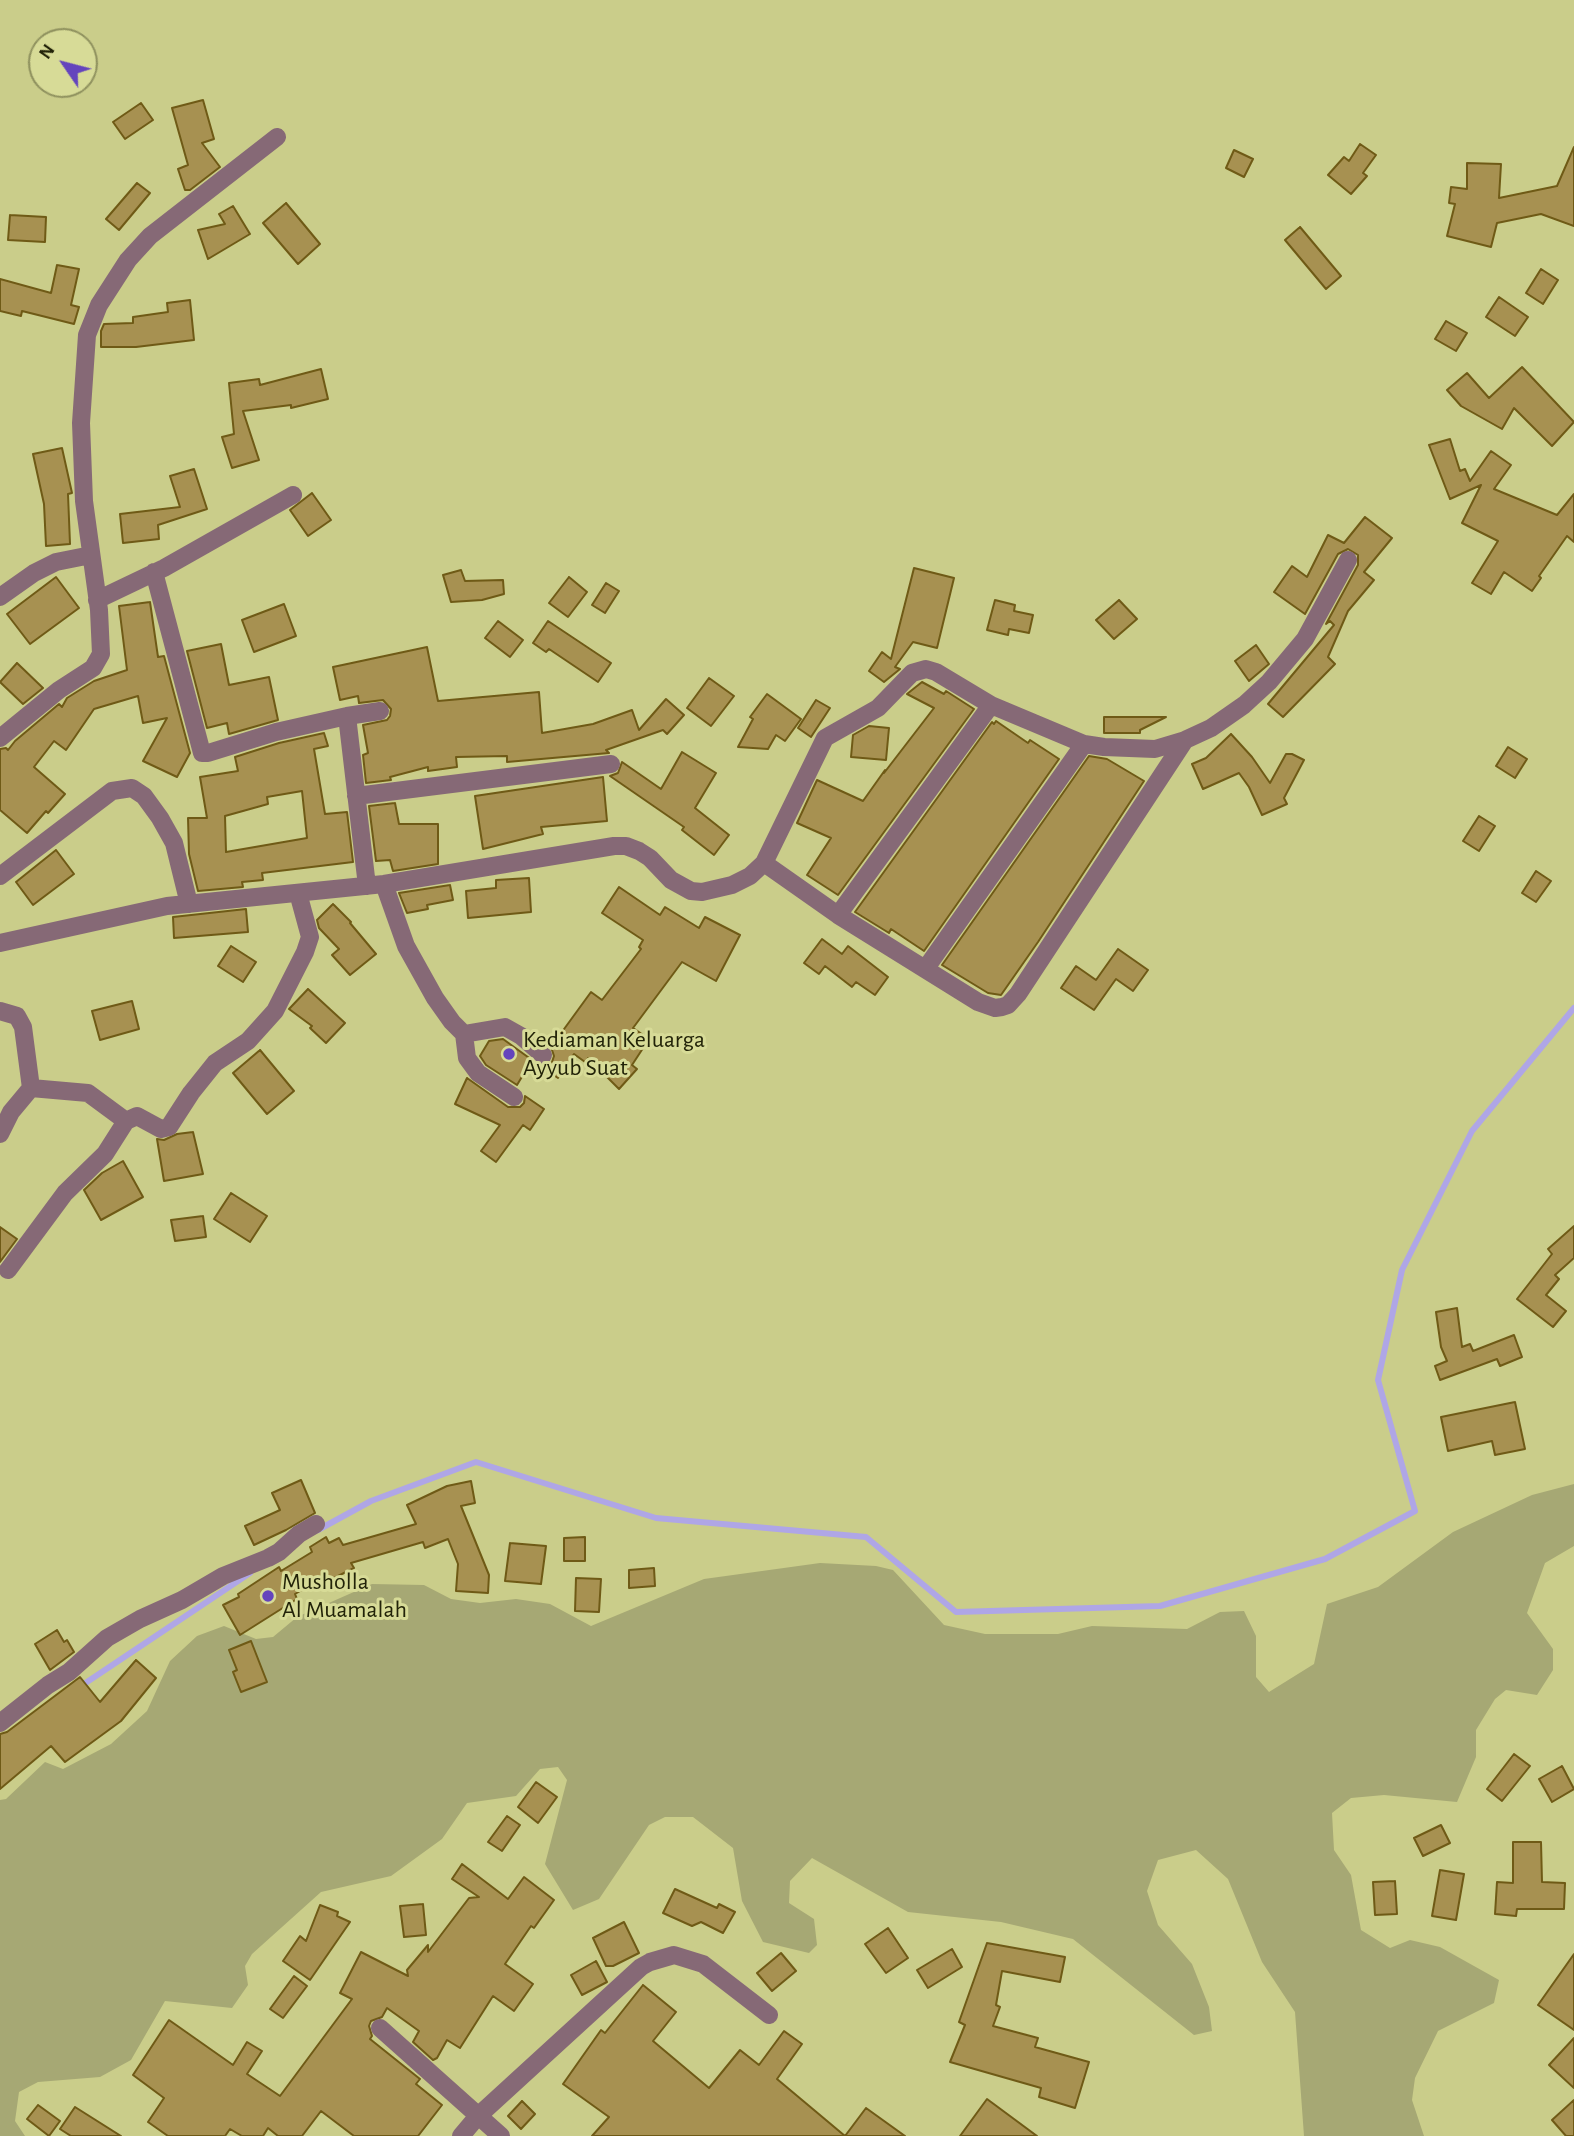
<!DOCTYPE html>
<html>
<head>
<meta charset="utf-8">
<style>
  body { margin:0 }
  #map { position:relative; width:1574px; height:2136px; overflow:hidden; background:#cacd8a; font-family:"Alegreya Sans",sans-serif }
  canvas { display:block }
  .north { position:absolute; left:28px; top:28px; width:70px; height:70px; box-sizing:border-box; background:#d7db97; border:2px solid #8f915e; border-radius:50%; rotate:305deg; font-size:19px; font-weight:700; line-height:28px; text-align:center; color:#222308 }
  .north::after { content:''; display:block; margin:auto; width:24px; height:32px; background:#6444bd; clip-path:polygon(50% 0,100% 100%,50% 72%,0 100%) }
</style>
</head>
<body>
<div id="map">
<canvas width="1574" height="2136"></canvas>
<div class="north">N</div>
</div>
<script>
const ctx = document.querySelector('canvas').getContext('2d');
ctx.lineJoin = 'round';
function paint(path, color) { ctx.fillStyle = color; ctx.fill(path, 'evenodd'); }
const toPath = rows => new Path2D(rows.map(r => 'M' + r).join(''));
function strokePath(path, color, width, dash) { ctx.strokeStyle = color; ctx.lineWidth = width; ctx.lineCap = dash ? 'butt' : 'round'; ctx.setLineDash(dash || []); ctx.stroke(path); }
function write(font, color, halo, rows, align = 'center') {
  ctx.font = font + ' "Alegreya Sans",sans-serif'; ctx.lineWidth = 6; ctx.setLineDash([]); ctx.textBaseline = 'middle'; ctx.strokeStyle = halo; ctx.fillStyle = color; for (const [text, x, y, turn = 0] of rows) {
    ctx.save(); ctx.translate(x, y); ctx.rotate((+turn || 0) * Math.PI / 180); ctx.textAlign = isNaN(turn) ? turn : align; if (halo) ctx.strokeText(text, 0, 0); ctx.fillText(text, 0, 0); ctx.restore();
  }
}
paint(toPath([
  [1574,1484,1574,1546,1545,1563,1527,1613,1553,1649,1553,1670,1537,1695,1506,1690,1495,1699,1476,1730,1476,1757,1457,1802,1384,1795,1351,1798,1332,1813,1334,1850,1351,1875,1361,1930,1390,1948,1410,1940,1440,1947,1499,1980,1494,2003,1438,2031,1415,2078,1412,2100,1424,2136,1304,2136,1295,2012,1262,1962,1228,1879,1196,1850,1158,1860,1147,1891,1158,1925,1192,1964,1209,2007,1212,2031,1194,2035,1073,1939,1001,1922,908,1912,812,1858,790,1881,789,1903,814,1919,817,1945,809,1953,763,1942,742,1901,733,1848,693,1817,665,1817,649,1825,599,1899,573,1910,545,1864,567,1780,558,1767,540,1769,516,1796,467,1803,442,1839,391,1876,321,1892,252,1954,245,1966,248,1985,232,2008,165,2001,131,2060,100,2077,38,2082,19,2092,15,2121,25,2136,0,2136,0,1800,6,1799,45,1762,63,1769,111,1744,147,1711,170,1661,197,1636,224,1626,256,1639,273,1637,297,1617,372,1584,424,1585,451,1599,480,1603,516,1599,550,1604,591,1626,704,1579,820,1563,876,1566,893,1570,944,1625,985,1634,1058,1634,1092,1626,1187,1629,1220,1612,1244,1611,1256,1636,1256,1677,1269,1692,1314,1664,1327,1604,1378,1587,1453,1532,1532,1495]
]), '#a6a874');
strokePath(toPath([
  [318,1530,371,1501,476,1462,656,1518,866,1537,956,1612,1160,1606,1325,1559,1415,1511,1378,1380,1402,1270,1472,1131,1574,1008],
  [78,1688,250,1573]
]), '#afa6e6', 6);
const building = toPath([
  [203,100,214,139,202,143,220,167,190,190,185,190,178,169,188,165,172,108,203,100],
  [141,103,153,120,125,139,113,122,141,103],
  [1360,144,1376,155,1363,173,1367,176,1351,194,1328,175,1344,157,1349,161,1360,144],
  [1574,147,1574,226,1541,214,1497,223,1491,247,1447,236,1455,204,1449,203,1451,187,1467,189,1467,163,1501,164,1499,198,1557,186,1574,147],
  [1234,150,1253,159,1244,177,1226,168,1234,150],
  [137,183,150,193,119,230,106,219,137,183],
  [286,203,320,244,298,264,263,223,286,203],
  [233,206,250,234,208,259,198,230,225,224,219,214,233,206],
  [10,215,46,217,45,242,8,240,10,215],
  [1300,227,1341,276,1326,289,1285,240,1300,227],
  [57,265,79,269,71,305,79,307,74,324,22,311,21,316,0,311,0,279,51,293,57,265],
  [1541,269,1558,280,1543,304,1526,293,1541,269],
  [1499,297,1528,317,1515,336,1486,317,1499,297],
  [190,300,194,340,136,347,101,347,101,331,104,324,133,323,133,317,168,312,167,303,190,300],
  [1446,321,1467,333,1456,351,1435,339,1446,321],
  [1522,367,1574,422,1552,446,1514,408,1502,429,1461,406,1447,390,1467,373,1489,398,1522,367],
  [321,369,328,399,291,408,291,405,243,411,259,460,232,468,222,437,234,434,229,383,259,379,260,385,321,369],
  [1450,439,1460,471,1465,469,1470,481,1491,451,1511,465,1494,489,1557,515,1574,494,1574,542,1567,536,1539,576,1541,578,1532,591,1504,572,1491,594,1472,583,1498,541,1462,523,1481,485,1450,499,1429,445,1450,439],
  [62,448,72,493,68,494,70,544,46,546,44,504,33,454,62,448],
  [194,469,207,509,158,525,159,539,123,543,120,514,180,507,170,476,194,469],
  [312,493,331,520,308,536,290,510,312,493],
  [1365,517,1392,538,1364,572,1374,580,1348,611,1328,657,1335,664,1283,717,1268,704,1334,625,1330,621,1326,624,1358,565,1358,555,1348,549,1338,554,1305,614,1274,592,1292,566,1307,577,1328,535,1344,543,1365,517],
  [914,568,954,578,937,648,913,642,895,667,900,669,884,682,869,671,882,652,891,659,914,568],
  [461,570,465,581,503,580,504,594,482,600,451,602,443,575,461,570],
  [56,577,79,608,30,644,7,614,56,577],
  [569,577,587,592,568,617,549,603,569,577],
  [606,583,619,591,605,613,592,605,606,583],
  [995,600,1015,605,1014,611,1033,615,1029,633,1009,629,1008,635,987,630,995,600],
  [1119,600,1137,619,1114,639,1096,620,1119,600],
  [150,602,158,657,164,656,190,753,177,777,143,761,167,718,143,723,138,696,94,709,66,750,54,741,34,767,65,794,48,813,46,811,27,833,0,810,0,749,6,748,8,750,15,741,59,704,62,707,67,698,94,681,127,670,119,606,150,602],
  [284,604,296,636,254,652,242,620,284,604],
  [498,621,523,640,510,657,485,638,498,621],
  [548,621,611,663,598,682,549,649,546,652,533,643,548,621],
  [221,644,229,685,269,677,278,720,229,734,227,723,207,728,187,651,221,644],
  [1256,645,1269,664,1249,681,1235,661,1256,645],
  [427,647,438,701,539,692,542,733,593,724,632,710,639,730,666,699,684,715,667,734,663,730,606,750,609,753,507,762,507,756,456,757,457,767,428,771,428,767,390,777,391,780,366,783,363,755,368,753,363,725,387,720,390,716,391,709,383,700,359,703,358,696,340,700,333,667,427,647],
  [17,663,43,688,23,704,0,682,17,663],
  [709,678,734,696,711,726,687,708,709,678],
  [922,682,944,694,946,691,974,709,838,895,807,875,831,838,797,823,817,780,863,801,885,770,884,773,934,708,907,694,922,682],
  [767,694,801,719,785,741,776,735,768,749,738,747,753,719,750,717,767,694],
  [816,700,830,708,811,737,798,728,816,700],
  [1104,717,1166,717,1140,730,1140,733,1104,733,1104,717],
  [996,721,1028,743,1030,740,1059,759,924,951,891,929,889,933,855,912,992,722,994,724,996,721],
  [869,726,889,728,886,760,851,757,853,735,869,726],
  [324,733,328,746,314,749,325,814,347,812,353,862,262,873,263,880,242,882,243,887,198,891,189,854,188,818,207,818,200,777,238,771,235,757,279,743,324,733],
  [302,791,307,838,226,852,225,816,268,804,267,797,302,791],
  [1231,734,1252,757,1270,783,1286,754,1292,754,1304,760,1284,798,1287,804,1262,815,1249,787,1239,773,1203,789,1192,764,1206,758,1231,734],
  [1508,747,1527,759,1515,778,1496,766,1508,747],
  [682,752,716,773,695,808,729,835,714,855,682,830,684,827,610,776,618,773,622,762,661,789,682,752],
  [1089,756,1107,759,1144,781,1038,942,1001,995,988,993,942,965,1089,756],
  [603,777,607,821,541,827,543,834,483,849,475,796,603,777],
  [395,803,399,824,438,824,438,864,393,871,390,860,376,861,369,806,395,803],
  [1479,816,1495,826,1479,851,1463,841,1479,816],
  [56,850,74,874,33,905,16,882,56,850],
  [1536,871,1551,881,1536,902,1522,893,1536,871],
  [529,878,531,912,468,918,466,891,496,888,496,880,529,878],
  [450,885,453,900,427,905,428,909,407,913,399,893,450,885],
  [619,887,660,915,665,907,699,928,705,917,740,935,716,981,682,962,633,1028,649,1039,632,1065,637,1069,619,1089,588,1058,585,1062,574,1054,558,1078,540,1066,546,1066,552,1062,554,1056,551,1047,591,992,602,1000,641,949,639,947,643,940,602,913,619,887],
  [333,904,351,922,350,923,376,954,350,975,332,955,339,949,319,928,317,920,333,904],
  [246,909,248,932,174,938,173,917,246,909],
  [822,939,842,954,848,946,888,977,875,995,856,982,852,987,825,966,819,974,804,963,822,939],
  [231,946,256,962,243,982,218,966,231,946],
  [1118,949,1148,970,1133,991,1116,979,1094,1010,1061,988,1076,966,1096,980,1118,949],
  [308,989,345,1023,326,1043,310,1028,312,1026,289,1009,308,989],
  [132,1001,139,1029,100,1040,92,1011,132,1001],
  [503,1039,532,1060,517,1085,486,1065,480,1056,489,1041,503,1039],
  [260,1050,294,1091,267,1114,233,1073,260,1050],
  [467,1078,508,1107,520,1107,524,1103,525,1096,544,1109,530,1130,523,1125,496,1162,481,1151,500,1125,455,1104,467,1078],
  [193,1132,203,1174,164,1181,157,1139,164,1140,177,1134,193,1132],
  [123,1161,143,1197,101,1220,84,1190,102,1173,123,1161],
  [231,1193,267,1216,250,1242,214,1219,231,1193],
  [203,1216,206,1237,175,1241,171,1220,203,1216],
  [1574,1226,1574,1258,1555,1275,1559,1279,1546,1295,1566,1311,1553,1327,1517,1299,1552,1254,1548,1249,1574,1226],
  [0,1227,17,1239,0,1262,0,1227],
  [1457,1308,1462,1347,1470,1344,1473,1351,1514,1335,1522,1357,1500,1366,1497,1359,1440,1380,1435,1366,1447,1361,1441,1347,1436,1312,1457,1308],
  [1515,1402,1525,1449,1495,1455,1492,1441,1448,1451,1441,1417,1515,1402],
  [301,1480,315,1513,286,1530,254,1545,245,1526,280,1510,272,1493,301,1480],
  [471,1481,475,1503,461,1506,489,1575,488,1593,456,1591,458,1564,448,1539,425,1548,423,1542,351,1563,354,1568,326,1582,324,1577,295,1594,297,1599,240,1635,223,1605,239,1597,238,1594,279,1567,281,1571,312,1552,310,1547,326,1537,329,1543,339,1538,343,1545,416,1524,407,1505,447,1486,471,1481],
  [585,1537,585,1561,564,1561,564,1538,585,1537],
  [510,1543,546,1546,541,1584,505,1581,510,1543],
  [654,1568,655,1586,629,1588,629,1570,654,1568],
  [576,1578,601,1579,599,1612,575,1611,576,1578],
  [57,1630,64,1642,67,1640,74,1652,50,1670,35,1644,57,1630],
  [251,1641,267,1682,241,1692,233,1672,237,1670,229,1650,251,1641],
  [136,1660,156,1678,121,1721,65,1762,51,1746,0,1789,0,1734,7,1732,80,1677,100,1702,136,1660],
  [1514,1754,1530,1766,1502,1801,1487,1789,1514,1754],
  [1562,1766,1574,1789,1552,1802,1539,1779,1562,1766],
  [536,1782,557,1797,538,1823,518,1807,536,1782],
  [507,1816,520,1825,502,1851,488,1842,507,1816],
  [1441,1825,1450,1843,1423,1856,1414,1838,1441,1825],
  [1513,1842,1541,1842,1542,1882,1565,1883,1564,1909,1517,1909,1516,1916,1495,1914,1497,1882,1513,1883,1513,1842],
  [462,1864,508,1899,524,1877,554,1900,534,1928,531,1926,505,1964,533,1984,514,2011,493,1996,460,2048,447,2040,437,2058,433,2060,413,2042,419,2031,387,2008,382,2017,371,2021,369,2026,372,2036,370,2039,420,2079,416,2084,442,2105,418,2136,354,2136,321,2111,302,2136,278,2136,268,2128,263,2136,242,2136,230,2129,225,2136,168,2136,148,2122,164,2098,133,2075,169,2020,233,2065,247,2042,262,2051,247,2074,280,2096,352,1999,340,1993,361,1952,408,1976,407,1970,428,1945,428,1952,469,1898,479,1897,452,1879,462,1864],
  [1440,1870,1464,1874,1456,1920,1432,1916,1440,1870],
  [1395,1881,1397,1914,1375,1915,1373,1882,1395,1881],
  [675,1889,717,1908,719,1904,735,1912,723,1933,701,1922,692,1926,663,1913,675,1889],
  [423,1904,426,1935,404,1937,400,1906,423,1904],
  [320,1905,338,1912,337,1916,350,1922,310,1980,283,1961,300,1936,306,1941,320,1905],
  [624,1922,639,1953,613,1966,606,1966,593,1938,624,1922],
  [888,1928,908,1958,886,1973,865,1944,888,1928],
  [987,1943,1065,1957,1060,1982,1002,1971,996,2005,1000,2007,993,2026,1038,2038,1035,2047,1089,2062,1075,2108,1039,2097,1041,2088,950,2062,965,2025,959,2022,987,1943],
  [952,1949,962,1967,928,1988,917,1970,952,1949],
  [781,1953,796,1971,772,1991,757,1973,781,1953],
  [1574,1954,1574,2030,1538,2005,1574,1954],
  [596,1961,607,1982,582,1995,571,1975,596,1961],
  [294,1976,307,1986,283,2018,270,2009,294,1976],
  [643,1985,676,2012,653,2041,709,2088,740,2050,759,2065,784,2031,802,2044,777,2079,845,2136,592,2136,609,2117,563,2084,601,2030,605,2033,643,1985],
  [1574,2038,1574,2088,1549,2065,1574,2038],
  [987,2099,1037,2136,960,2136,987,2099],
  [1574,2100,1574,2136,1566,2136,1552,2120,1574,2100],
  [522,2101,535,2114,521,2129,508,2116,522,2101],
  [38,2105,60,2121,49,2136,27,2119,38,2105],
  [75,2107,121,2136,71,2136,60,2129,75,2107],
  [866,2108,905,2136,845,2136,866,2108]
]);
paint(building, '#a79151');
strokePath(building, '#6f5a16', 2);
strokePath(toPath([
  [154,572,202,753,208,753,276,732,347,716,367,886],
  [0,597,34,573,56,562,91,555],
  [97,600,164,568,293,495],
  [347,716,380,711],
  [0,738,59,690,93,668,101,654,99,610,84,501,81,423,87,335,99,305,128,260,150,236,277,137],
  [356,796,611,764],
  [764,863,838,915,978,1002,995,1008,1002,1007,1008,1005,1018,994,1185,740],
  [0,876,112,791,132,788,144,796,160,818,174,843,189,904],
  [384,884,406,946,435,998,452,1022,464,1034,505,1027,521,1036,543,1055],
  [838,915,991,705],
  [0,943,167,906,384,884,614,846,626,846,639,851,650,858,671,880,691,891,702,892,732,885,750,876,764,863,825,738,878,708,912,673,926,669,936,672,991,705,1084,744,1104,747,1155,749,1185,740,1211,728,1244,705,1269,682,1305,639,1348,560],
  [926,968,1084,744],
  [0,1011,17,1016,23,1027,31,1088,11,1112,0,1134],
  [464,1034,467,1058,478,1073,514,1097],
  [31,1088,88,1093,126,1121],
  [8,1270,65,1193,105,1154,126,1121,137,1116,161,1129,169,1127,191,1093,215,1063,248,1041,275,1011,305,952,310,937,298,893],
  [0,1723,48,1685,69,1672,107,1638,140,1619,182,1600,223,1576,268,1558,279,1552,299,1534,316,1524],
  [380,2028,501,2136],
  [461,2136,477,2117,641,1967,650,1962,674,1955,703,1964,769,2015]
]), '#866976', 18);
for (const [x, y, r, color] of [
  [509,1054,7,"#6444bd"],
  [268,1596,7,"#6444bd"]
]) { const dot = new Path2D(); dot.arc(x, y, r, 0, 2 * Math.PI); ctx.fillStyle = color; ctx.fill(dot); strokePath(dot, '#d7db97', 2.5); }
write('24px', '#222308', '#d7db97', [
  ["Kediaman Keluarga",523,1040],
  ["Ayyub Suat",523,1068],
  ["Musholla",282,1582],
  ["Al Muamalah",282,1610]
], 'left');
</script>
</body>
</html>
